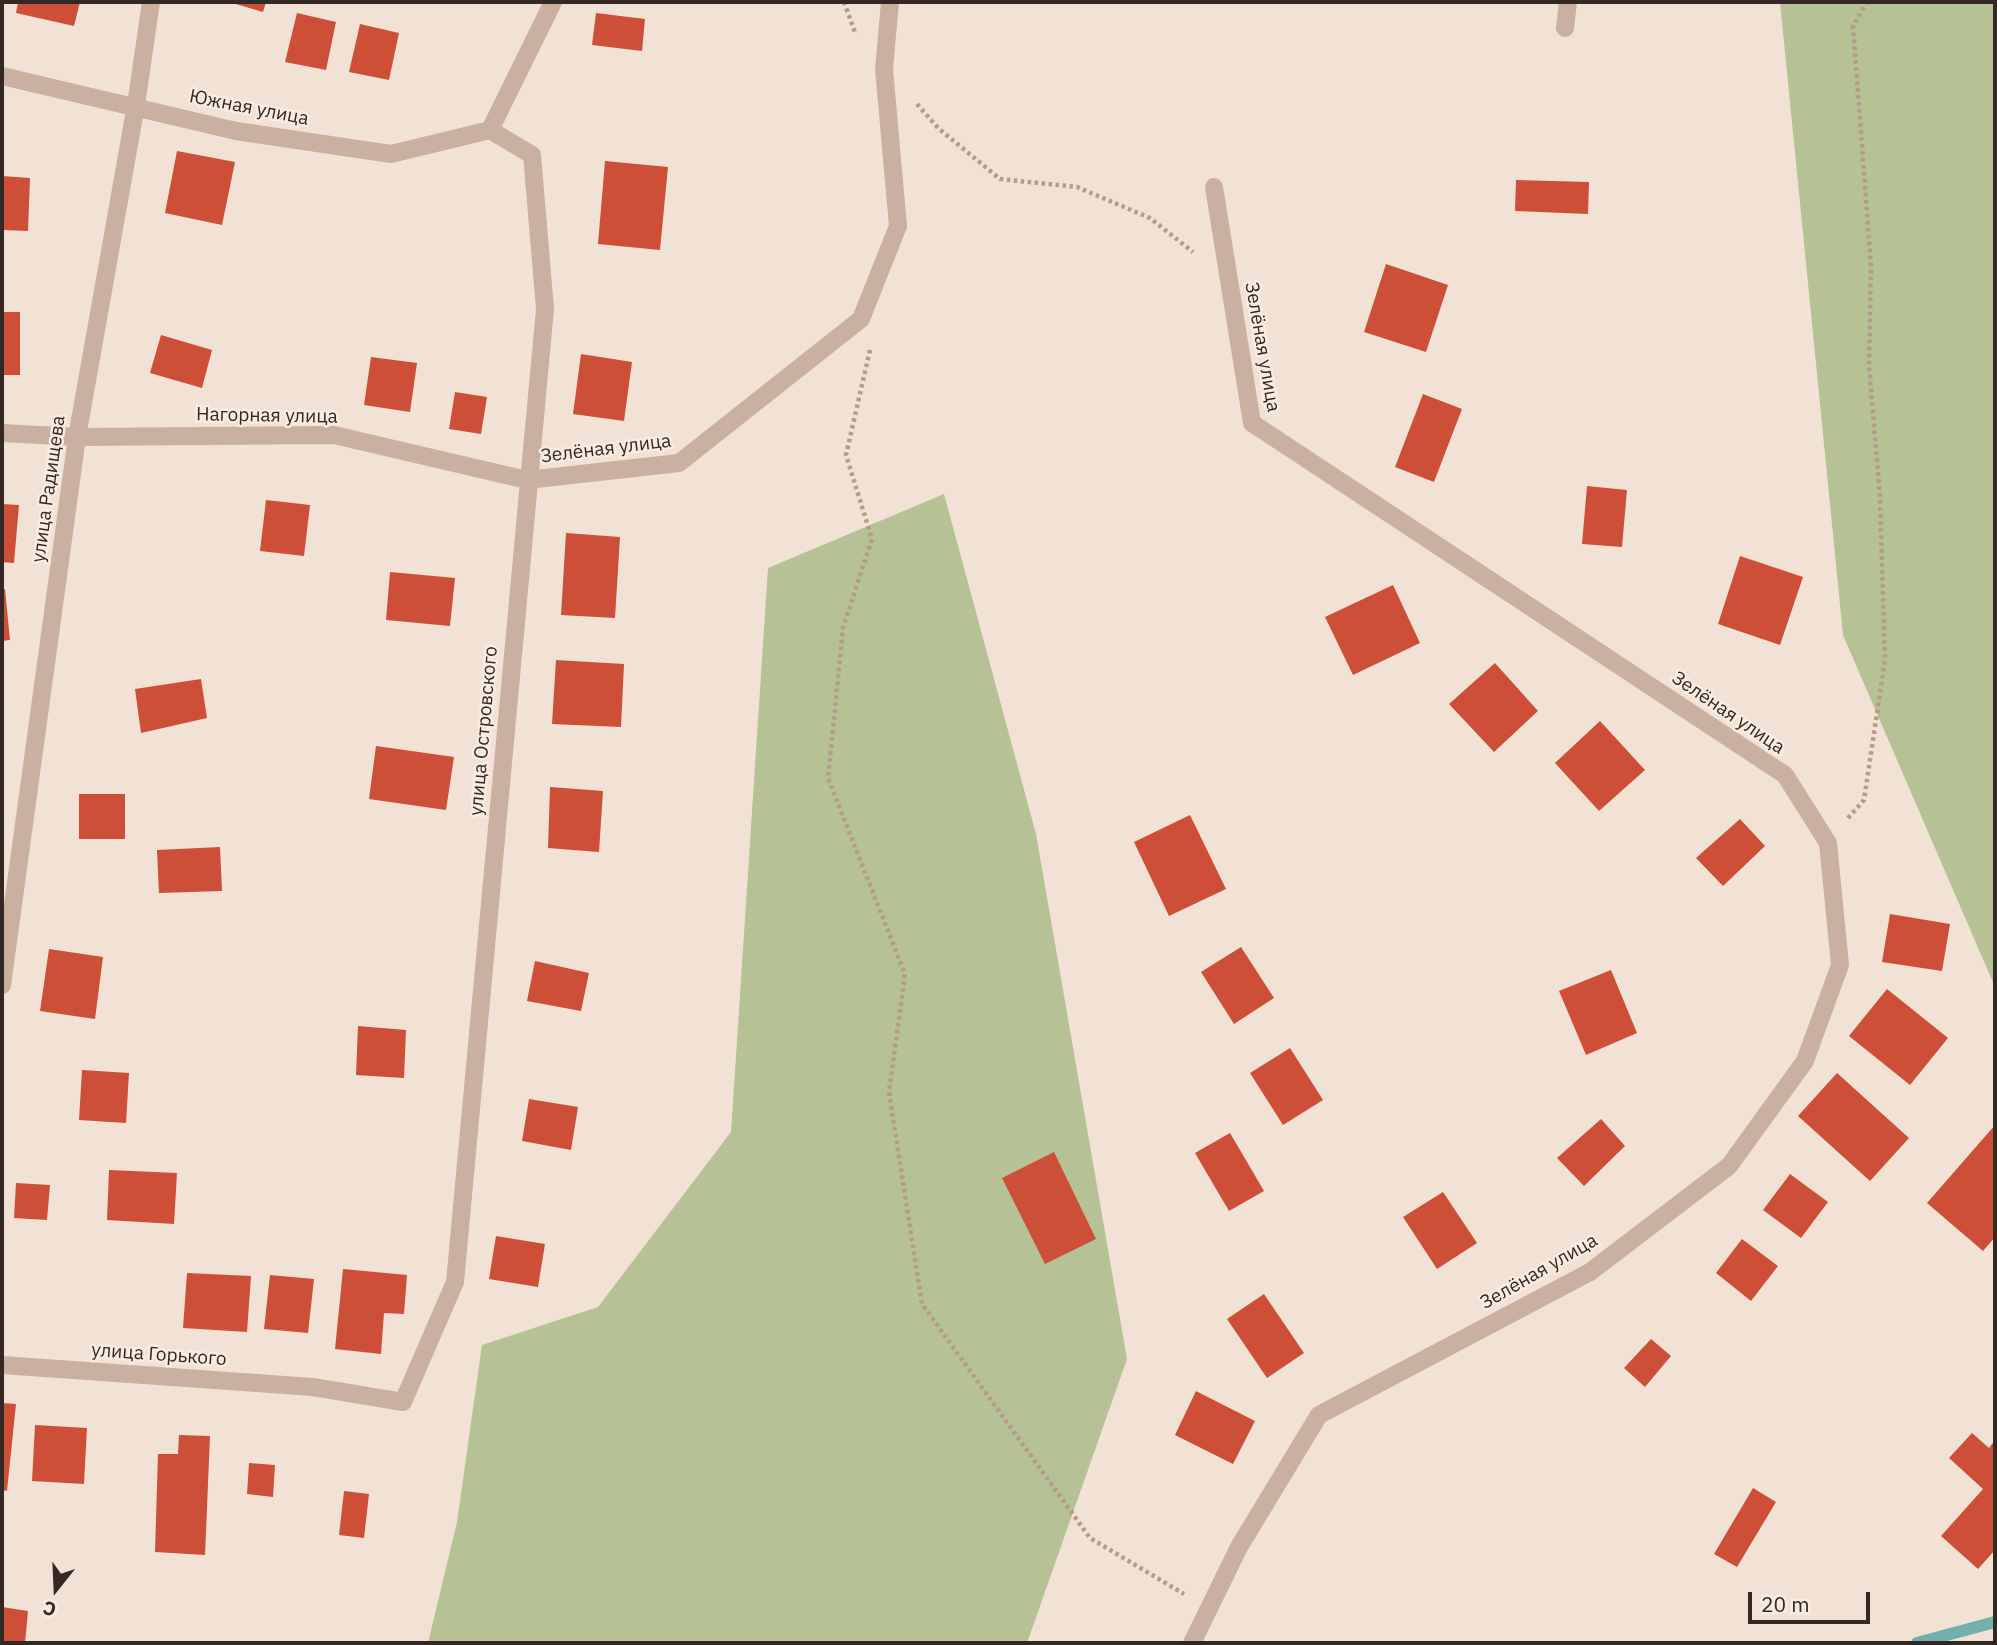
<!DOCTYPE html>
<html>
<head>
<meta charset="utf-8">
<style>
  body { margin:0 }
  #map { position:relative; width:1997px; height:1645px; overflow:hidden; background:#f2e2d5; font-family:"IBM Plex Sans",sans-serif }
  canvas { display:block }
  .frame { position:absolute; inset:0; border:4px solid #342824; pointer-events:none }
  .north { position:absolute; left:21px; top:1554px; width:70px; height:70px; -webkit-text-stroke:5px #faece1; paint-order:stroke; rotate:198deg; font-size:19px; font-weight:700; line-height:28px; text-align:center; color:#342824 }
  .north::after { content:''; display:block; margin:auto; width:24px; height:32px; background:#342824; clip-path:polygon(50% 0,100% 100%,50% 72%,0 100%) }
  .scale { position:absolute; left:1748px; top:1592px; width:122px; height:32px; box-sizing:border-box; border:4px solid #342824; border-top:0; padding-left:9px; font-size:21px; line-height:24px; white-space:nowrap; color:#342824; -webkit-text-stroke:5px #faece1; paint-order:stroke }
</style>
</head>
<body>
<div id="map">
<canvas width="1997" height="1645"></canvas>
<div class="frame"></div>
<div class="north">С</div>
<div class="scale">20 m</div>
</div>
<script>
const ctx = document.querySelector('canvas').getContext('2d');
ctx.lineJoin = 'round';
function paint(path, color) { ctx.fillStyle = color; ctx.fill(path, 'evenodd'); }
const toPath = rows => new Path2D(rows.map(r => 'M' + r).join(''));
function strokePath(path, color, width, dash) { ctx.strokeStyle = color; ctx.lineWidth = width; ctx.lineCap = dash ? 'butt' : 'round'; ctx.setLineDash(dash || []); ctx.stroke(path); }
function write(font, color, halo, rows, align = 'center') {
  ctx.font = font + ' "IBM Plex Sans",sans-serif'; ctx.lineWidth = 5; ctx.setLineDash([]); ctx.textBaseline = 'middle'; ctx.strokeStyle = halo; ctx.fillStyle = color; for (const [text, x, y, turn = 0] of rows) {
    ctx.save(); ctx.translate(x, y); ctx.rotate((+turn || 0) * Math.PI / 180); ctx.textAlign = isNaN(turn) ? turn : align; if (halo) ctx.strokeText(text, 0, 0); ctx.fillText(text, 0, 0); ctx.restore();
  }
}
paint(toPath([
  [1780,2,1995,2,1995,987,1843,635],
  [944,494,1036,834,1127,1359,1027,1643,428,1643,457,1522,482,1345,598,1307,731,1132,768,568]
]), '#b6c195');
strokePath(toPath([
  [1917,1643,1995,1622]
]), '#72b0ae', 12);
paint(toPath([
  [18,2,80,2,74,26,16,13],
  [229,2,266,2,263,12],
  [297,13,336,22,326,70,285,62],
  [596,13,645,19,642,51,592,45],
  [360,24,399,33,389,80,349,72],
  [177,151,235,162,222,225,165,213],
  [605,161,668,167,660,250,598,244],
  [2,176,30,178,28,231,2,230],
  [1516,180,1589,182,1588,214,1515,211],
  [1386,264,1448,285,1426,352,1364,332],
  [2,312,20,312,20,375,2,375],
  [161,335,212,350,202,388,150,373],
  [581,354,632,362,624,421,573,414],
  [371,357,417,363,410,412,364,405],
  [455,392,487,397,481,434,449,429],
  [1423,394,1462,409,1434,482,1395,467],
  [1587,486,1627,490,1622,547,1582,544],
  [266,500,310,505,304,556,260,551],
  [2,504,19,505,14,563,2,562],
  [566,533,620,537,615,618,561,615],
  [1740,556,1803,577,1780,645,1718,624],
  [390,572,455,578,450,626,386,620],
  [1393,585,1420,643,1353,675,1325,617],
  [5,589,10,640,2,641,2,590],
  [556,660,624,664,621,727,552,724],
  [1495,663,1538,711,1494,752,1449,704],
  [201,679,207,718,141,733,135,689],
  [1600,721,1645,770,1599,811,1555,763],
  [376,746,454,757,446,810,369,799],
  [550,787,603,791,599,852,548,848],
  [79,794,125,794,125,839,79,839],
  [1190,815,1226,889,1169,916,1134,842],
  [1740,819,1765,846,1723,886,1696,858],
  [220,847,222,891,159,893,157,850],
  [1890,914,1950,924,1942,971,1882,962],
  [1241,947,1274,998,1234,1024,1201,972],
  [49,949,103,957,95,1019,40,1011],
  [535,961,589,973,581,1011,527,1001],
  [1611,970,1637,1033,1586,1055,1559,991],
  [1887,989,1948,1038,1910,1085,1849,1036],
  [358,1026,406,1030,404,1078,356,1075],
  [1290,1048,1323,1100,1283,1125,1250,1073],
  [82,1070,129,1073,126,1123,79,1120],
  [1837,1073,1909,1138,1870,1181,1798,1116],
  [529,1099,578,1107,571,1150,522,1141],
  [1601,1119,1625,1146,1584,1186,1557,1158],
  [1995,1125,1995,1237,1983,1251,1927,1203],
  [1230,1133,1264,1191,1229,1211,1195,1153],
  [1054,1152,1096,1239,1045,1264,1002,1178],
  [109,1170,177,1173,174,1224,107,1220],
  [1790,1174,1828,1202,1801,1238,1763,1210],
  [16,1183,50,1185,47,1220,14,1218],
  [1443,1192,1477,1243,1437,1269,1403,1217],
  [496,1236,545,1244,538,1287,489,1279],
  [1742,1239,1778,1266,1751,1301,1716,1273],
  [343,1269,407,1275,404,1314,384,1313,381,1354,335,1349],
  [187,1273,251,1276,247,1332,183,1328],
  [270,1275,314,1279,308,1333,264,1329],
  [1264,1294,1304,1353,1267,1378,1227,1319],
  [1651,1339,1671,1356,1645,1387,1624,1368],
  [1196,1391,1255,1421,1233,1464,1175,1435],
  [2,1403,16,1404,7,1491,2,1490],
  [35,1425,87,1428,84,1484,32,1481],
  [1972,1433,1989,1448,1995,1440,1995,1550,1978,1569,1941,1536,1983,1489,1949,1458],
  [179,1435,210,1436,205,1555,155,1552,158,1454,178,1454],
  [249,1463,275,1465,273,1497,247,1494],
  [1753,1488,1776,1502,1737,1567,1714,1554],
  [344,1491,369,1494,364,1538,339,1535],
  [2,1607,28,1611,25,1643,2,1642]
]), '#ce4f37');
strokePath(toPath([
  [844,2,856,35],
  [917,104,938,128,1000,179,1077,187,1150,218,1193,252],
  [870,350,846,455,872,539,843,628,828,778,905,974,889,1092,922,1304,1090,1538,1184,1594],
  [1848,818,1864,800,1885,660,1880,497,1869,366,1871,266,1853,26,1867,2]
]), '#b69a8b', 4.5, [3.5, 3.5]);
strokePath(toPath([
  [1565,28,1568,2],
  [2,76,236,131,391,154,490,130],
  [490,130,553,2],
  [2,433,77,437,334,435,527,480,679,463,861,319,898,226,884,69,890,2],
  [2,985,77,437,136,105,151,2],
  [2,1365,313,1387,403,1402,455,1282,545,309,532,155,490,130],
  [1192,1643,1239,1547,1319,1415,1590,1272,1729,1166,1805,1061,1840,965,1828,843,1785,775,1252,423,1214,187]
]), '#cab0a1', 18);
write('19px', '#342824', '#faece1', [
  ["Южная улица",249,108,11],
  ["Зелёная улица",1262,347,80],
  ["Нагорная улица",267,416,1],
  ["Зелёная улица",606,449,-7],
  ["улица Радищева",49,489,-82],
  ["Зелёная улица",1728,713,34],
  ["улица Островского",484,731,-85],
  ["Зелёная улица",1539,1272,-30],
  ["улица Горького",159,1355,4]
]);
</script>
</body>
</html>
